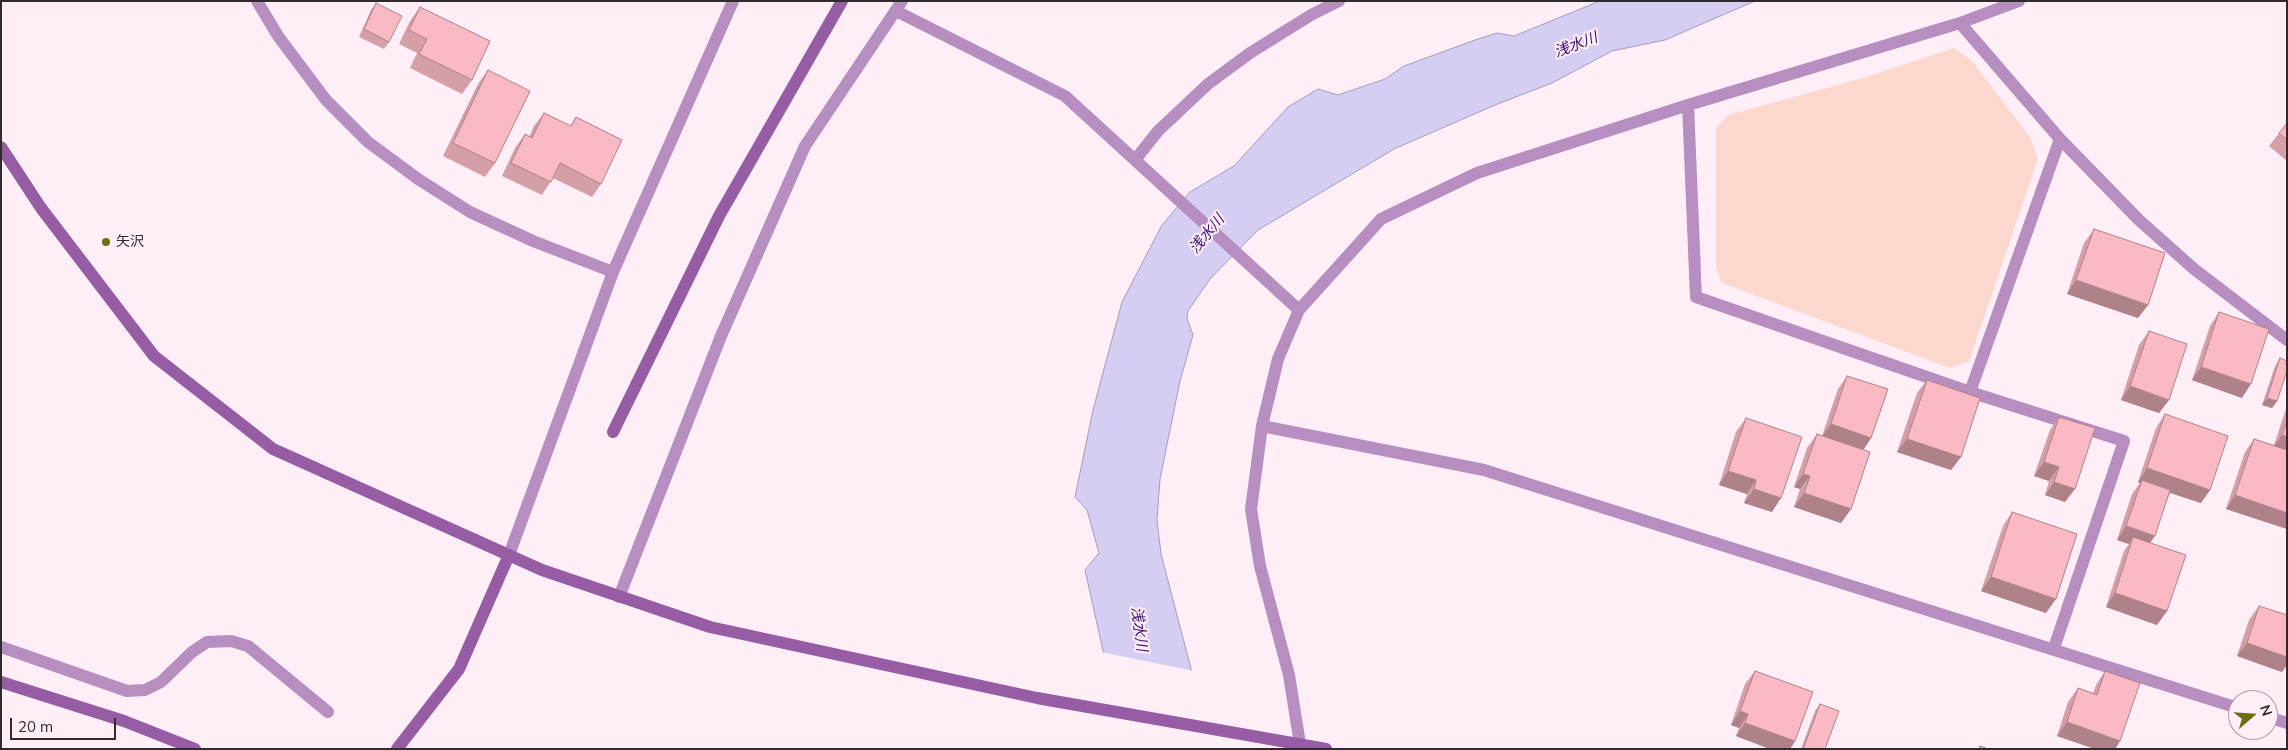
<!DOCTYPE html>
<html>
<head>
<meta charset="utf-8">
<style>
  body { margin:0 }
  #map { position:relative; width:2288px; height:750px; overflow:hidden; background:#ffedf7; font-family:Mulish,sans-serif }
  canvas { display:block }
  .frame { position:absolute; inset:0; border:2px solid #30292d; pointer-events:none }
  .north { position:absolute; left:2228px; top:690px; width:50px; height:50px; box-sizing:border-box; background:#ffedf7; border:1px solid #ac9fa6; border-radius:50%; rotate:71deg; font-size:14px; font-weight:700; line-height:20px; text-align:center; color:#30292d }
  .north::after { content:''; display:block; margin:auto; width:18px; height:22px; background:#706d0c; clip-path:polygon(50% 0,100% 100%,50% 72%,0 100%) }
  .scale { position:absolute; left:10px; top:718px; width:106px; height:22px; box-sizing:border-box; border:2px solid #30292d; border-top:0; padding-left:6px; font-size:15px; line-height:18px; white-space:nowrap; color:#30292d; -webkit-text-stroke:4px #ffedf7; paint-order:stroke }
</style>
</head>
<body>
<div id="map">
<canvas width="2288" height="750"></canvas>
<div class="frame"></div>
<div class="north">N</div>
<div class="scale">20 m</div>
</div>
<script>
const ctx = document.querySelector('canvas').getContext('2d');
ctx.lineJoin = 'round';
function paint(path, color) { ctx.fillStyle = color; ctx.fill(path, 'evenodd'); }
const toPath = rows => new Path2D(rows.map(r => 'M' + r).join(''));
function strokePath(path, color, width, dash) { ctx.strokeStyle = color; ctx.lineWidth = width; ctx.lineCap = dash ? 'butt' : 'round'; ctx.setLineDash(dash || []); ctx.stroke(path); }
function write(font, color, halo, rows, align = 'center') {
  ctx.font = font + ' Mulish,"Noto Sans JP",sans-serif'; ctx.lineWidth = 4; ctx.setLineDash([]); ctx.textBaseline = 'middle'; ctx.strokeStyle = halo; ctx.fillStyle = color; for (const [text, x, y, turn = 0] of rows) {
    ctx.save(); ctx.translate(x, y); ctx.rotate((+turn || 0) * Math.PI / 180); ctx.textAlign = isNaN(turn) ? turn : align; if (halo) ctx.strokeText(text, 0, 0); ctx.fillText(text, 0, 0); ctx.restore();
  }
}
paint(toPath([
  [1953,48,1971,60,2030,137,2038,159,1969,361,1950,368,1722,283,1716,268,1716,128,1728,115,1867,77]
]), '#fbd7ce');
const water = toPath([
  [1600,1,1755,1,1665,40,1612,51,1552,83,1495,105,1394,149,1258,230,1210,279,1188,311,1187,318,1193,335,1180,381,1160,479,1157,520,1161,554,1212,749,1125,749,1085,570,1099,553,1087,510,1075,497,1093,410,1122,302,1162,225,1190,192,1234,166,1288,107,1318,89,1338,95,1385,79,1404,66,1475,40,1497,33,1514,36,1600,1]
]);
paint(water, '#d6cef2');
strokePath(water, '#a49cb7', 1);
paint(toPath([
  [1101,652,1194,671,1215,749,1122,749]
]), '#ffedf7');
strokePath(toPath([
  [257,1,278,36,326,100,368,142,418,179,470,212,533,241,613,272],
  [896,11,1065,96,1299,310],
  [1960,23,2060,139,2139,220,2194,269,2287,340],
  [1688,105,1696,297,1970,392,2124,441,2054,648],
  [1135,160,1158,131,1208,84,1250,53,1311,15,1339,1],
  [1970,392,2060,139],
  [1262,426,1484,470,2238,708],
  [509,555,613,272,733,1],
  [619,597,721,336,805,146,902,1],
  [1,647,127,691,145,690,161,682,192,652,207,642,231,641,248,646,328,712],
  [2268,717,2287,723],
  [1300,744,1289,675,1260,566,1251,509,1262,426,1278,359,1299,310,1381,219,1477,173,1688,105,1960,23,2019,1]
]), '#b68ebf', 12);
strokePath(toPath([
  [1,147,41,208,154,356,273,449,542,570,710,627,1037,698,1326,749],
  [613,432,719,216,842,1],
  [1,682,124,721,195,749],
  [397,749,459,669,509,555]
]), '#965ca4', 12);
paint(toPath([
  [376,3,389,42,384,49,359,37,371,10],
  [420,7,472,80,462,94,410,68,417,53,399,44,410,21],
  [488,70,495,163,485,177,443,156,478,84],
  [544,113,570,126,576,117,601,184,592,197,553,178,542,195,502,176,515,148,525,134,529,137,534,126],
  [2287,123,2287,161,2269,146],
  [2094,229,2148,305,2138,318,2067,294,2084,243],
  [2219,312,2242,398,2192,380,2210,326],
  [2149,331,2169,400,2159,413,2121,400,2139,345],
  [2280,358,2277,401,2272,408,2262,405,2275,366],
  [1847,376,1871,438,1863,450,1851,509,1841,523,1794,507,1800,489,1794,487,1807,448,1817,434,1822,436,1838,389],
  [1927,380,1961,457,1951,470,1897,452,1917,393],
  [2287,406,2287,529,2226,509,2245,452,2254,439,2274,445],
  [2165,414,2210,490,2201,503,2170,493,2150,543,2167,611,2157,625,2106,607,2124,551,2129,544,2117,540,2132,494,2140,483,2138,482,2156,428],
  [2059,417,2065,502,2045,495,2049,481,2034,476,2050,430],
  [1746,418,1772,512,1744,503,1747,494,1719,485,1736,432],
  [2012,512,2046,613,1981,591,2003,526],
  [2259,606,2282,672,2237,656,2249,620],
  [1755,671,1795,741,1790,749,1770,749,1736,736,1739,728,1731,725,1745,684],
  [2105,671,2120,741,2115,749,2095,749,2057,736,2068,702,2078,688,2093,693,2096,685],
  [1820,704,1825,749,1801,749,1815,711]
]), '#d59fa7');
paint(toPath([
  [2076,280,2148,305,2138,318,2067,294],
  [2201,367,2251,384,2242,398,2192,380],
  [2130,386,2169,400,2159,413,2121,400],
  [2267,398,2277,401,2272,408,2262,405],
  [1831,424,1871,438,1862,452,1821,438],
  [2282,435,2287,437,2287,453,2272,449],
  [1907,439,1961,457,1951,470,1897,452],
  [2044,462,2059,467,2049,481,2034,476],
  [2147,468,2210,490,2201,503,2141,483,2142,480,2140,483,2138,482],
  [1728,471,1756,480,1747,494,1719,485],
  [1803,474,1810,476,1800,489,1794,487],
  [2054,482,2075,489,2065,502,2045,495],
  [1754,489,1781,498,1772,512,1744,503],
  [1804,493,1851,509,1841,523,1794,507],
  [2235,495,2287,513,2287,529,2226,509],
  [2126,526,2155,536,2145,550,2133,537,2129,544,2117,540],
  [1991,577,2056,599,2046,613,1981,591],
  [2115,593,2167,611,2157,625,2106,607],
  [2247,643,2287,657,2287,665,2282,672,2237,656],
  [1740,711,1748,714,1739,728,1731,725],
  [2067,722,2120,741,2115,749,2095,749,2057,736],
  [1745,723,1795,741,1790,749,1770,749,1736,736]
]), '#ae8288');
const building = toPath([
  [376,3,402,16,389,42,364,29,376,3],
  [420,7,490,41,472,80,419,54,427,39,409,30,420,7],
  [488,70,530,91,495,163,453,143,488,70],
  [544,113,571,126,576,117,622,140,601,184,560,163,551,182,511,163,525,134,532,138,544,113],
  [2287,123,2287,140,2279,133,2287,123],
  [2094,229,2165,253,2148,305,2076,280,2094,229],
  [2219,312,2269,329,2251,384,2201,367,2219,312],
  [2149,331,2187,344,2169,400,2130,386,2149,331],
  [2280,358,2287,361,2287,371,2277,401,2267,398,2280,358],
  [1847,376,1888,389,1871,438,1831,424,1847,376],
  [1927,380,1980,398,1961,457,1907,439,1927,380],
  [2165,414,2228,436,2210,490,2147,468,2165,414],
  [2059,417,2095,428,2075,489,2054,482,2059,467,2044,462,2059,417],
  [1746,418,1802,437,1781,498,1754,489,1756,480,1728,471,1746,418],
  [2287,421,2287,437,2282,435,2287,421],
  [1817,434,1870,452,1851,509,1804,493,1810,476,1803,474,1817,434],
  [2254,439,2287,450,2287,513,2235,495,2254,439],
  [2142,480,2170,490,2155,536,2126,526,2142,480],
  [2012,512,2077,534,2056,599,1991,577,2012,512],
  [2133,537,2186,555,2167,611,2115,593,2133,537],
  [2259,606,2287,615,2287,657,2247,643,2259,606],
  [1755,671,1813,692,1795,741,1745,723,1748,714,1740,711,1755,671],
  [2105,671,2140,683,2120,741,2067,722,2078,688,2097,695,2105,671],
  [1820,704,1839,711,1825,749,1803,749,1820,704],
  [1980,746,1988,749,1979,749,1980,746]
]);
paint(building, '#f8b9c2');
strokePath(building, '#ae8288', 1);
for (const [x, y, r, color] of [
  [106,242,5,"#706d0c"]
]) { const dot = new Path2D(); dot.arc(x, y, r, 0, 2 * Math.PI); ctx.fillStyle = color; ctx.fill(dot); strokePath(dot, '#ffedf7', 2); }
write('14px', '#30292d', '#ffedf7', [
  ["矢沢",116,242]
], 'left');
write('italic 15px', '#3b1074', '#ffedf7', [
  ["浅水川",1576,45,-21],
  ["浅水川",1207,234,-50],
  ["浅水川",1139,629,83]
]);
</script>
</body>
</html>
